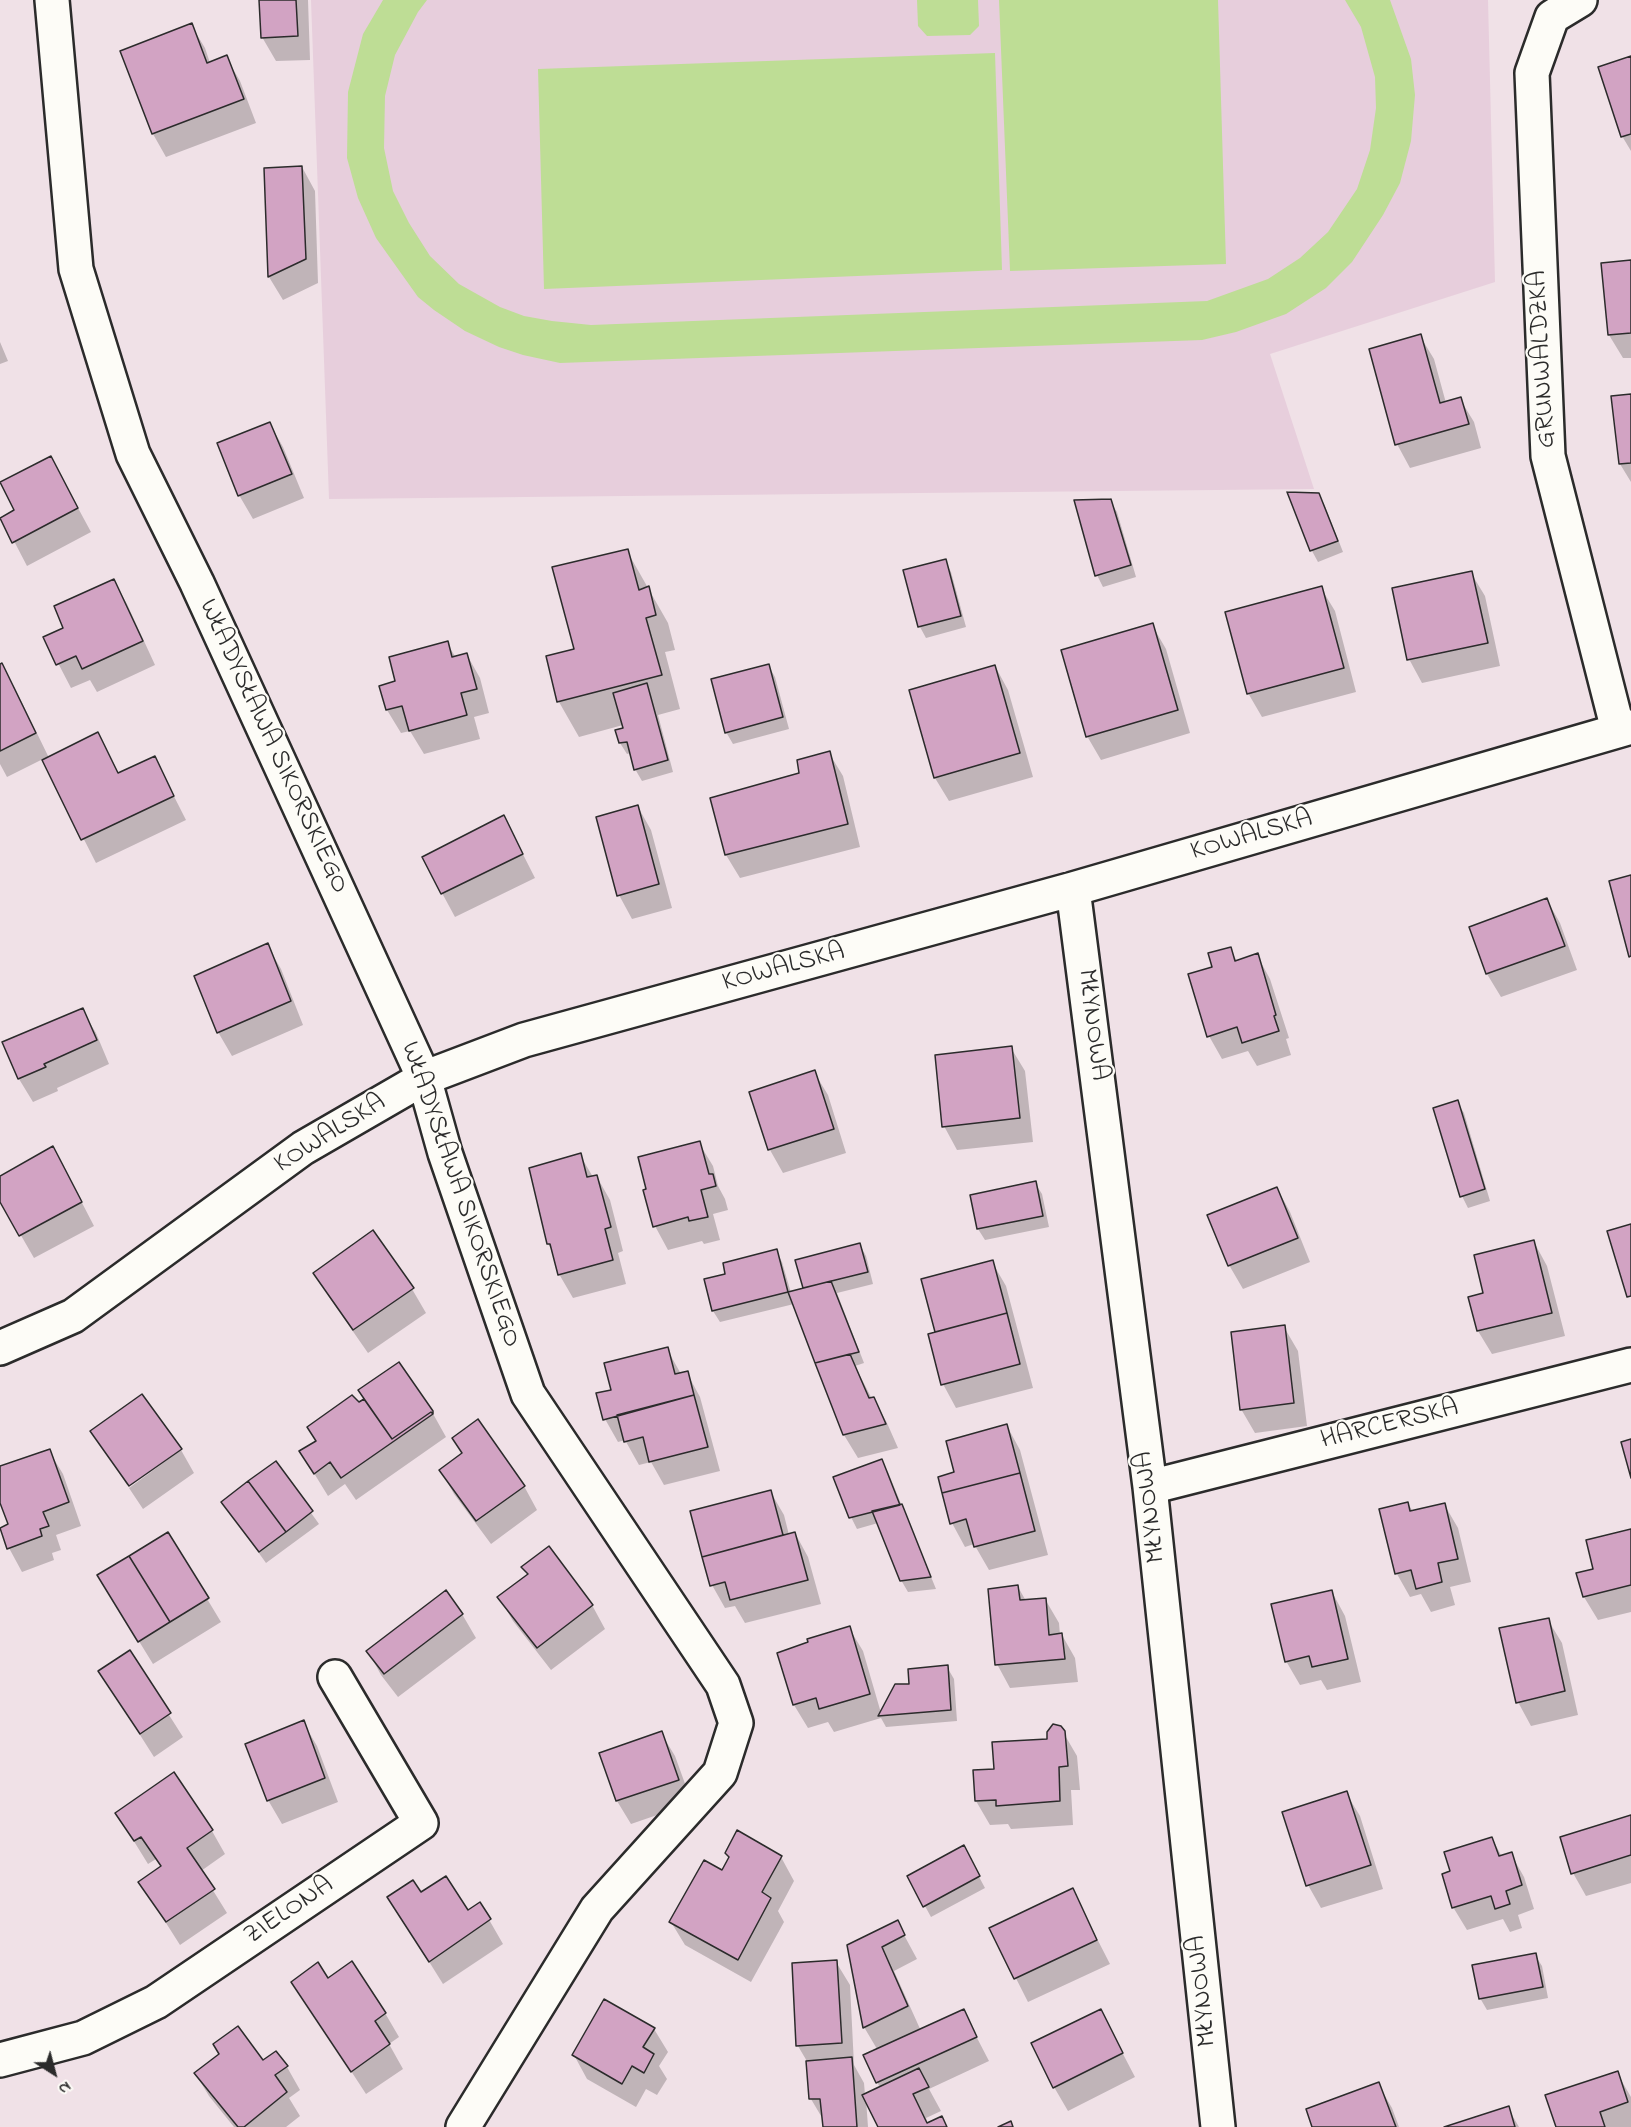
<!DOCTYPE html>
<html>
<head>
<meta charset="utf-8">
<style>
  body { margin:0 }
  #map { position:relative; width:1631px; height:2127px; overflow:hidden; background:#f0e1e7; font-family:"Indie Flower",sans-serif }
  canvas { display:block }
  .north { position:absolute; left:24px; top:2043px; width:60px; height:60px; -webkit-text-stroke:4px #fdfcf7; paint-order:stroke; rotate:144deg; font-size:16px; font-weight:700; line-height:24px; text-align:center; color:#2b2b2b }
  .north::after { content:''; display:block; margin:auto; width:21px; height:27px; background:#2b2b2b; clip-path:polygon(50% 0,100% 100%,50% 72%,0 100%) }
</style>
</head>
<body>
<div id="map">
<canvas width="1631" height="2127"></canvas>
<div class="north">N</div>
</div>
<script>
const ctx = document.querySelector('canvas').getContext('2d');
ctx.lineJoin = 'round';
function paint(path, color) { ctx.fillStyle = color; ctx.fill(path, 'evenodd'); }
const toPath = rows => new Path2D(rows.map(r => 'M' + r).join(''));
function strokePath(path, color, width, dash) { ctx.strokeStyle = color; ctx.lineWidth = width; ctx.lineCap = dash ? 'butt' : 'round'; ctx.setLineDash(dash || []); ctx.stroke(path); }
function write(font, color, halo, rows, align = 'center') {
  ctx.font = font + ' "Indie Flower",sans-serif'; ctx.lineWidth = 4.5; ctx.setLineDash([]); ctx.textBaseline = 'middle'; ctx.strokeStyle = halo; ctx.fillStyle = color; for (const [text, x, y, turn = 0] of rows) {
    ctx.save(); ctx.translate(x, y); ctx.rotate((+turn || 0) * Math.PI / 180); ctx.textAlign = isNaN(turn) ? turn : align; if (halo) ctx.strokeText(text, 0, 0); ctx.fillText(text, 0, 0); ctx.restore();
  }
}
paint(toPath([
  [311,0,1488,0,1495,282,1270,354,1314,489,329,499]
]), '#e7cedc');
paint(toPath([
  [383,0,427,0,418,12,395,55,385,96,384,148,393,191,409,223,430,256,459,284,500,307,524,316,552,321,591,325,1207,301,1268,279,1300,258,1328,232,1357,189,1370,150,1376,108,1375,77,1361,27,1345,0,1390,0,1411,59,1415,95,1411,141,1400,183,1383,215,1352,262,1326,288,1286,314,1236,332,1202,340,560,363,523,355,499,347,465,331,434,310,418,297,376,238,358,198,347,158,348,92,363,34],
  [917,0,978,0,979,26,970,35,927,36,918,26],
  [999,0,1218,0,1226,264,1010,271],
  [995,53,1002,270,544,289,538,69]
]), '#bedd95');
paint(toPath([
  [261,0,308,0,310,60,276,61,262,37],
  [191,25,205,48,210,63,226,57,240,81,256,123,166,157,153,134,122,52],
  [1631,58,1631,151,1622,136],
  [302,167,315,191,318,283,283,300,269,277,265,169],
  [1631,262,1631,358,1623,358,1609,335,1602,265],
  [1420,336,1434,359,1446,403,1460,399,1474,422,1481,448,1410,468,1397,444],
  [0,342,8,361,0,364],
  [1631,395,1631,482,1620,464],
  [270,424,283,447,304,498,253,519,239,495],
  [51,458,91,532,27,566,2,518,16,511],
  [1289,494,1318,494,1325,506,1343,552,1318,562,1312,551],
  [1110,501,1117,512,1136,577,1103,587,1097,575],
  [627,551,668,623,675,650,665,652,680,709,658,715,673,772,642,781,635,769,631,753,627,754,620,743,625,729,623,725,579,737,559,702,548,657,575,650],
  [945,560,951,572,966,627,926,638,920,627],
  [1471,573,1485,596,1500,666,1422,683,1409,659],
  [114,581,127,604,155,665,97,692,90,680,71,688,45,638,65,629],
  [1321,588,1335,611,1356,692,1262,717,1248,693],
  [1152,625,1166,649,1190,733,1101,760,1087,736],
  [447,643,456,658,467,655,480,678,489,713,474,717,480,739,424,754,410,731,401,733,387,710,381,687,397,682],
  [2,665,15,688,49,758,98,734,119,774,154,757,186,820,96,863,43,759,7,777,0,764,0,666],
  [768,665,775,677,789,729,733,744,726,732],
  [995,666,1008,690,1033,777,949,801,935,778,911,691],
  [829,753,843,776,860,847,740,878,726,855],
  [638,807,651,830,672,908,632,919,619,895],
  [504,817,535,878,455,917,442,893],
  [1547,900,1560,923,1577,970,1501,997,1487,974,1471,927],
  [267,945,281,969,303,1025,232,1056,218,1032],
  [1230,949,1237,961,1257,955,1270,979,1289,1038,1286,1039,1291,1055,1257,1066,1248,1051,1222,1059,1209,1036,1214,968],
  [82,1010,96,1033,109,1064,57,1088,58,1091,33,1102,19,1079,4,1043],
  [1011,1048,1025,1071,1033,1142,957,1150,944,1126],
  [814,1072,828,1095,846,1153,783,1173,770,1150,751,1093],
  [1457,1102,1464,1113,1490,1201,1468,1208,1462,1196],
  [699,1143,713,1166,718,1186,725,1199,728,1210,713,1214,720,1240,704,1244,702,1241,668,1250,655,1226],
  [580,1155,593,1177,597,1177,610,1200,623,1251,618,1253,626,1284,573,1298,559,1274,554,1253,548,1244],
  [66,1172,94,1226,34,1258,0,1199,0,1178],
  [1035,1183,1042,1194,1049,1227,985,1240,978,1229,972,1196],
  [1277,1188,1290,1212,1310,1262,1243,1289,1229,1265,1209,1216],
  [1534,1242,1547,1266,1565,1336,1492,1354,1478,1331,1485,1294],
  [860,1245,866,1256,873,1284,837,1293,864,1363,855,1366,872,1399,874,1399,887,1423,898,1448,858,1458,844,1435,794,1304,720,1322,713,1311,706,1280,727,1275,776,1251,782,1262,791,1293,805,1289,797,1261],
  [992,1262,1006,1286,1033,1388,956,1408,943,1384,937,1333,923,1280],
  [315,1273,412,1289,426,1313,368,1353,329,1297],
  [1284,1327,1298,1351,1307,1426,1255,1433,1241,1409],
  [667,1349,681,1374,687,1373,700,1397,720,1471,664,1485,651,1462,639,1465,625,1440,618,1442,605,1419,613,1391],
  [365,1399,432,1412,446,1437,356,1500,345,1484,328,1496,301,1452,317,1442],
  [1007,1426,1020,1450,1048,1555,989,1570,974,1544,965,1547,952,1523,956,1474],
  [92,1431,180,1448,127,1485],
  [181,1450,194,1473,143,1509,129,1488],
  [49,1451,63,1474,81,1526,56,1535,61,1550,52,1553,54,1560,22,1572,9,1548,9,1525,0,1499,0,1467],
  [881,1460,888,1472,936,1589,908,1592,901,1580,878,1523,857,1529,851,1517],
  [276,1464,319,1524,266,1563,223,1503],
  [441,1471,524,1486,537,1510,491,1544,454,1494],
  [770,1491,784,1515,789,1535,795,1533,808,1557,821,1604,745,1623,735,1606,725,1608,712,1585,692,1512],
  [1408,1503,1413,1512,1444,1504,1458,1528,1471,1582,1450,1587,1455,1605,1431,1612,1421,1594,1410,1597,1397,1574],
  [1631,1531,1631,1612,1598,1620,1584,1597,1578,1574,1594,1570],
  [168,1534,221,1622,153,1664,113,1599],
  [523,1567,592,1605,605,1629,551,1670,513,1621,499,1597,528,1576],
  [1018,1587,1026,1601,1045,1599,1059,1623,1060,1635,1062,1635,1075,1658,1078,1682,1010,1688,997,1664],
  [1332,1592,1345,1616,1361,1682,1327,1690,1321,1680,1300,1685,1286,1661],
  [462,1614,476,1638,398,1697,381,1675,368,1651],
  [1548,1620,1562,1643,1578,1715,1531,1726,1518,1702],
  [849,1628,863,1651,881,1713,911,1685,947,1667,954,1679,957,1721,886,1727,881,1718,834,1732,828,1722,808,1728,794,1705],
  [129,1652,183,1737,154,1757,100,1672],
  [303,1722,317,1746,338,1802,282,1824,268,1800],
  [1063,1732,1077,1756,1080,1790,1071,1790,1073,1825,1011,1829,1008,1824,990,1825,976,1801,974,1772,996,1771],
  [661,1733,675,1756,692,1803,631,1824,617,1801,601,1754],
  [1346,1793,1360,1816,1383,1889,1321,1908,1308,1885],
  [117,1814,212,1831,225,1854,201,1871,227,1913,180,1945,140,1882,161,1867,156,1859,148,1864],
  [1631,1816,1631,1883,1586,1896,1573,1873],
  [1492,1838,1502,1857,1511,1854,1524,1877,1534,1909,1518,1915,1522,1928,1510,1932,1503,1919,1467,1930,1453,1907,1452,1872],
  [963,1847,985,1888,931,1917,909,1877],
  [727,1853,781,1857,794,1881,778,1911,784,1922,751,1982,685,1945,671,1922,723,1872,730,1859],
  [1072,1890,1110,1964,1028,2002,991,1929],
  [420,1894,468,1912,480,1904,503,1944,443,1984,403,1920],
  [897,1922,917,1959,894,1971,921,2031,963,2011,989,2061,929,2089,941,2111,926,2118,928,2124,946,2127,879,2127,866,2099,868,2127,824,2127,824,2121,811,2099,808,2063,798,2046,836,1962,850,1985,854,2065,864,2083,865,2095,880,2088,865,2056,877,2049,864,2027,849,1946],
  [1535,1955,1542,1966,1548,1998,1487,2010,1480,1998],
  [328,1980,385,2013,399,2037,389,2044,403,2069,366,2094,293,1982],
  [1100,2010,1135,2077,1068,2111,1054,2087],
  [654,2029,668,2052,659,2066,667,2079,657,2095,646,2089,636,2107,587,2079,574,2055],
  [263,2062,287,2067,300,2090,289,2098,300,2116,286,2127,234,2127,209,2096,195,2073],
  [1617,2073,1631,2097,1631,2127,1558,2127],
  [1378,2084,1392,2108,1399,2127,1314,2127],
  [1508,2108,1519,2127,1449,2127]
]), '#0003');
const building = toPath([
  [259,0,296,0,298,36,261,38,259,0],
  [192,23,207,63,227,55,244,99,152,134,120,51,192,23],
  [1631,56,1631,134,1621,137,1598,67,1631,56],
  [302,166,306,259,268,277,264,168,302,166],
  [1631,260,1631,333,1608,335,1601,263,1631,260],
  [1421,334,1440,403,1461,397,1469,424,1395,445,1369,349,1421,334],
  [1631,394,1631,463,1619,464,1611,396,1631,394],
  [270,422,292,474,238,496,217,443,270,422],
  [51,456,78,508,12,543,0,518,14,510,0,482,51,456],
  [1287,492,1319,493,1338,541,1310,551,1287,492],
  [1111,499,1131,565,1095,576,1074,500,1111,499],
  [628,549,639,590,649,586,656,615,646,618,662,675,557,702,546,656,574,649,552,567,628,549],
  [946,559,961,616,918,627,903,570,946,559],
  [1472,571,1488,643,1407,660,1392,588,1472,571],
  [114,579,143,641,82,669,76,656,56,665,43,637,63,628,54,606,114,579],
  [1322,586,1344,668,1247,694,1225,612,1322,586],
  [1153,623,1178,710,1086,737,1061,650,1153,623],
  [448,641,452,657,467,653,477,689,461,693,467,715,409,731,402,706,386,710,379,686,395,681,389,657,448,641],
  [2,663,36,733,0,751,0,664,2,663],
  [769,664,783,717,725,733,711,679,769,664],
  [995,665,1020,753,934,778,909,690,995,665],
  [647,683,668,760,634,770,627,742,619,743,615,730,623,728,613,693,647,683],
  [98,732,118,773,155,756,174,796,81,840,42,760,98,732],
  [830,751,848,824,725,855,710,798,799,773,797,760,830,751],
  [638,805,659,884,617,896,596,817,638,805],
  [504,815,523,854,441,894,422,857,504,815],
  [1631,875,1631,956,1629,957,1609,881,1631,875],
  [1547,898,1565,946,1486,974,1469,927,1547,898],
  [268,943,291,1001,217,1033,194,976,268,943],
  [1231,947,1235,961,1258,953,1276,1015,1274,1016,1279,1031,1242,1043,1237,1027,1207,1037,1188,974,1212,967,1208,953,1231,947],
  [83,1008,97,1040,44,1064,46,1067,18,1079,2,1042,83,1008],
  [1012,1046,1020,1118,942,1127,935,1055,1012,1046],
  [815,1070,834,1129,768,1150,749,1092,815,1070],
  [1458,1100,1485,1189,1460,1197,1433,1108,1458,1100],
  [700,1141,709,1174,713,1174,716,1186,701,1190,708,1217,689,1221,688,1217,653,1227,643,1190,646,1189,638,1157,700,1141],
  [53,1146,82,1202,19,1236,0,1202,0,1176,53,1146],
  [581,1153,587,1177,597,1175,611,1227,605,1229,613,1260,558,1275,550,1244,547,1244,529,1168,581,1153],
  [1036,1181,1043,1216,977,1229,970,1195,1036,1181],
  [1277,1187,1298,1238,1228,1266,1207,1215,1277,1187],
  [1631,1224,1631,1296,1627,1297,1607,1231,1631,1224],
  [373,1230,414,1288,353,1330,313,1273,373,1230],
  [1534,1240,1552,1313,1477,1331,1468,1297,1483,1293,1474,1255,1534,1240],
  [860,1243,868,1272,803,1288,795,1260,860,1243],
  [777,1249,788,1292,712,1311,704,1279,725,1274,723,1263,777,1249],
  [993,1260,1007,1313,935,1332,921,1279,993,1260],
  [831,1281,859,1352,815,1363,788,1292,831,1281],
  [1007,1313,1020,1364,941,1385,928,1334,1007,1313],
  [1285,1325,1294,1403,1240,1410,1231,1332,1285,1325],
  [668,1347,675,1374,688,1371,694,1395,603,1420,596,1393,611,1390,604,1363,668,1347],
  [850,1354,869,1398,874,1397,886,1424,843,1435,815,1363,850,1354],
  [399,1362,433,1411,433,1414,431,1412,392,1439,358,1390,399,1362],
  [142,1394,182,1449,129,1486,90,1431,142,1394],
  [352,1395,359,1402,364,1399,392,1439,431,1412,433,1414,341,1478,330,1462,314,1474,299,1451,316,1441,307,1427,352,1395],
  [694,1395,708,1447,649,1462,643,1437,624,1442,617,1415,694,1395],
  [478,1419,525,1486,476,1521,439,1470,462,1453,452,1438,478,1419],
  [1007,1424,1020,1473,942,1493,938,1477,954,1472,946,1441,1007,1424],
  [1631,1439,1631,1478,1621,1442,1631,1439],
  [50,1449,69,1502,43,1512,49,1526,40,1529,42,1536,7,1549,0,1528,8,1524,0,1503,0,1466,50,1449],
  [882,1459,900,1505,849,1518,833,1477,882,1459],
  [276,1461,313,1511,286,1532,248,1481,276,1461],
  [1020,1473,1035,1531,974,1547,966,1519,950,1524,942,1493,1020,1473],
  [248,1481,286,1532,259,1552,221,1502,248,1481],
  [771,1490,783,1535,702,1557,690,1511,771,1490],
  [1408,1502,1410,1511,1445,1503,1458,1559,1438,1563,1442,1582,1416,1589,1411,1570,1395,1574,1379,1509,1408,1502],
  [902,1504,931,1577,900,1581,872,1511,902,1504],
  [1631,1529,1631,1585,1583,1597,1576,1573,1593,1569,1586,1540,1631,1529],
  [168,1532,209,1598,170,1622,129,1556,168,1532],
  [795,1532,808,1580,730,1600,725,1582,710,1586,702,1557,795,1532],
  [549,1546,593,1605,537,1648,497,1597,528,1574,521,1567,549,1546],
  [129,1556,170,1622,138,1642,97,1575,129,1556],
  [1018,1585,1020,1600,1046,1598,1049,1635,1062,1633,1065,1659,995,1665,988,1589,1018,1585],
  [446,1590,463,1614,384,1674,366,1651,446,1590],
  [1332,1590,1348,1659,1312,1667,1309,1656,1285,1662,1271,1604,1332,1590],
  [1549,1618,1565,1691,1516,1703,1499,1628,1549,1618],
  [850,1626,870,1694,819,1709,816,1698,793,1705,777,1653,808,1642,807,1639,850,1626],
  [130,1650,171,1713,140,1734,98,1671,130,1650],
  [948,1665,951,1710,878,1716,895,1684,909,1684,908,1669,948,1665],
  [304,1720,325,1778,267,1801,245,1744,304,1720],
  [1053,1724,1061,1726,1065,1731,1068,1766,1059,1767,1060,1801,996,1806,996,1800,975,1801,973,1770,994,1769,992,1742,1047,1739,1047,1732,1053,1724],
  [662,1731,679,1780,616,1801,599,1753,662,1731],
  [174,1772,213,1830,187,1848,215,1889,166,1922,138,1882,161,1866,141,1837,134,1841,115,1813,174,1772],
  [1347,1791,1371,1865,1306,1886,1282,1812,1347,1791],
  [1631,1815,1631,1855,1571,1874,1560,1837,1631,1815],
  [737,1830,782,1856,762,1892,771,1898,738,1960,669,1922,704,1860,722,1870,729,1857,725,1853,737,1830],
  [1492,1837,1499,1856,1512,1852,1522,1885,1506,1891,1510,1904,1495,1909,1491,1896,1452,1908,1442,1874,1450,1871,1444,1852,1492,1837],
  [964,1845,980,1876,923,1907,907,1876,964,1845],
  [446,1876,468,1910,480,1902,491,1919,429,1962,387,1897,413,1880,421,1892,446,1876],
  [1073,1888,1097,1940,1014,1979,989,1928,1073,1888],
  [898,1920,905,1935,882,1947,908,2006,863,2028,847,1945,898,1920],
  [1536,1953,1543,1987,1479,1999,1472,1965,1536,1953],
  [837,1960,842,2043,796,2046,792,1963,837,1960],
  [352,1961,386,2013,375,2021,390,2044,351,2072,291,1982,318,1962,328,1978,352,1961],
  [604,1999,655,2028,643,2047,654,2054,644,2073,632,2066,622,2084,572,2055,604,1999],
  [964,2009,977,2037,876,2083,863,2055,964,2009],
  [1101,2009,1123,2053,1053,2088,1031,2043,1101,2009],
  [238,2026,263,2060,276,2051,288,2066,275,2075,287,2092,244,2127,238,2127,194,2073,219,2054,213,2044,238,2026],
  [852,2057,857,2127,823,2127,820,2099,809,2099,806,2061,852,2057],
  [919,2068,929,2087,913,2094,927,2123,942,2116,947,2127,878,2127,862,2095,919,2068],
  [1618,2071,1628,2102,1600,2112,1605,2127,1556,2127,1545,2095,1618,2071],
  [1379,2082,1396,2127,1312,2127,1306,2109,1379,2082],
  [1509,2106,1515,2127,1444,2127,1509,2106],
  [1011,2121,1013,2127,998,2127,1011,2121]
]);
paint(building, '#d2a3c3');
strokePath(building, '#2b2b2b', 1.5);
const minor = toPath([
  [52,0,76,269,133,454,197,583,424,1078,445,1153,528,1394,723,1685,736,1723,720,1773,597,1909,463,2127],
  [1580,0,1552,17,1532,73,1548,456,1618,730],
  [1073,889,1150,1487,1218,2127],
  [0,1348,73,1316,303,1148,424,1078,524,1040,1073,889,1631,727],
  [1150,1487,1631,1365],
  [0,2060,83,2038,156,2002,421,1823,335,1677]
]);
strokePath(minor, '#2b2b2b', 38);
strokePath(minor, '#fdfcf7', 33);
write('27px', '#2b2b2b', '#fdfcf7', [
  ["GRUNWALDZKA",1544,359,-93],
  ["WŁADYSŁAWA SIKORSKIEGO",272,747,65],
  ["KOWALSKA",1252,837,-16],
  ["KOWALSKA",784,969,-15],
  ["MŁYNOWA",1091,1025,83],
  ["KOWALSKA",331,1135,-32],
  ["WŁADYSŁAWA SIKORSKIEGO",459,1195,71],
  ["HARCERSKA",1390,1426,-14],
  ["MŁYNOWA",1152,1507,-97],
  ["ZIELONA",290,1912,-34],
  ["MŁYNOWA",1204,1991,-96]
]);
</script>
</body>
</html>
